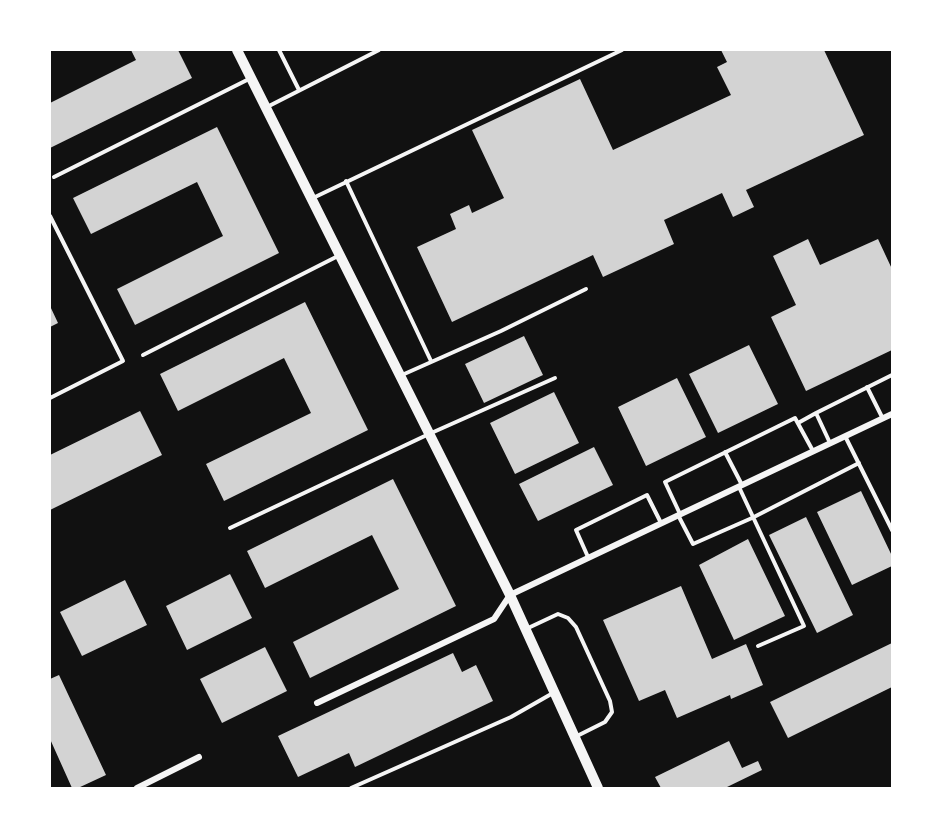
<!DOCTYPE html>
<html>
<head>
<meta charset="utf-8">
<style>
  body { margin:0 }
  #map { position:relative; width:942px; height:838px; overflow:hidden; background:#111; font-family:Karla,sans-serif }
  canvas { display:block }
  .frame { position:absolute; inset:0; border:51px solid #fff; pointer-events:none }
</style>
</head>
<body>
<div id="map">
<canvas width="942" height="838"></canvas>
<div class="frame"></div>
</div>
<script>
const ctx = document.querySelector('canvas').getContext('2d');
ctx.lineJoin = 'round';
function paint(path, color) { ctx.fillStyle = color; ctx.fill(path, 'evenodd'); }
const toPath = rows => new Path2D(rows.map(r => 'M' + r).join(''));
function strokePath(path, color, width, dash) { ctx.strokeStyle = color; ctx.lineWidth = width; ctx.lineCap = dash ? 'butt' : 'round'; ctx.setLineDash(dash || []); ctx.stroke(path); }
paint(toPath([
  [131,50,178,50,192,78,50,148,50,103,136,60],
  [721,50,824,50,864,135,746,190,754,207,733,217,722,193,664,220,674,244,603,277,593,255,452,322,417,247,456,229,450,214,469,205,472,213,504,198,472,130,580,79,613,150,731,95,717,67,727,62],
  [217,127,279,253,135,325,117,289,223,236,197,182,91,234,73,198],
  [808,239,820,265,878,239,892,269,892,350,806,391,771,317,796,305,773,256],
  [305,302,368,430,224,501,206,464,311,413,284,358,178,411,160,374],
  [50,306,58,323,50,327],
  [524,336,543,375,484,403,465,364],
  [749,345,778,404,718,433,689,374],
  [677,378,706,437,646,466,618,407],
  [554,392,579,443,515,474,490,423],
  [140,411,162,455,50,510,50,455],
  [594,447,613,485,538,521,519,484],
  [393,479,456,606,310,678,293,642,399,589,372,535,265,588,247,551],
  [861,491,892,556,892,566,852,585,817,512],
  [806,517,853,615,817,633,769,535],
  [748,539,785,616,734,640,699,565],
  [230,574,252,618,187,650,166,606],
  [125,580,147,625,82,656,60,612],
  [681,586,712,659,746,644,763,685,731,699,730,695,677,718,665,690,639,701,603,620],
  [892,643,892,687,788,738,770,702],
  [265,647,287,691,222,723,200,679],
  [453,653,462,672,476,665,493,701,355,767,349,753,298,777,278,736],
  [59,675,106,775,78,788,72,788,50,739,50,679],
  [729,741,742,768,758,761,762,770,725,788,661,788,655,777]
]), '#d3d3d3');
strokePath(toPath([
  [279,50,299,90],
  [267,107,379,50],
  [54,177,249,79],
  [346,181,431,361],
  [313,198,622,50],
  [50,216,123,361,50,398],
  [143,355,338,256],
  [402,375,501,331,586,289],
  [867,387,883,419],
  [798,423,816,413],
  [845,436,892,530],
  [830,443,816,413,892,375],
  [725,452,742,485],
  [739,487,804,626,758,646],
  [680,514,665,482,795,418,813,451],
  [678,515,693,544,752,518,859,463],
  [230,528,429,434,555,378],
  [588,557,576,530,647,495,661,523],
  [526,629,558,614,568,618,576,627,610,701,612,712,605,722,577,736],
  [351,788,511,717,553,693]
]), '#f5f5f5', 4);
strokePath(toPath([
  [317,703,494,619,510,595,892,414],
  [137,788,199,757]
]), '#f5f5f5', 6);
strokePath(toPath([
  [237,50,510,595,598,788]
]), '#f5f5f5', 10);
</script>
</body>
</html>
